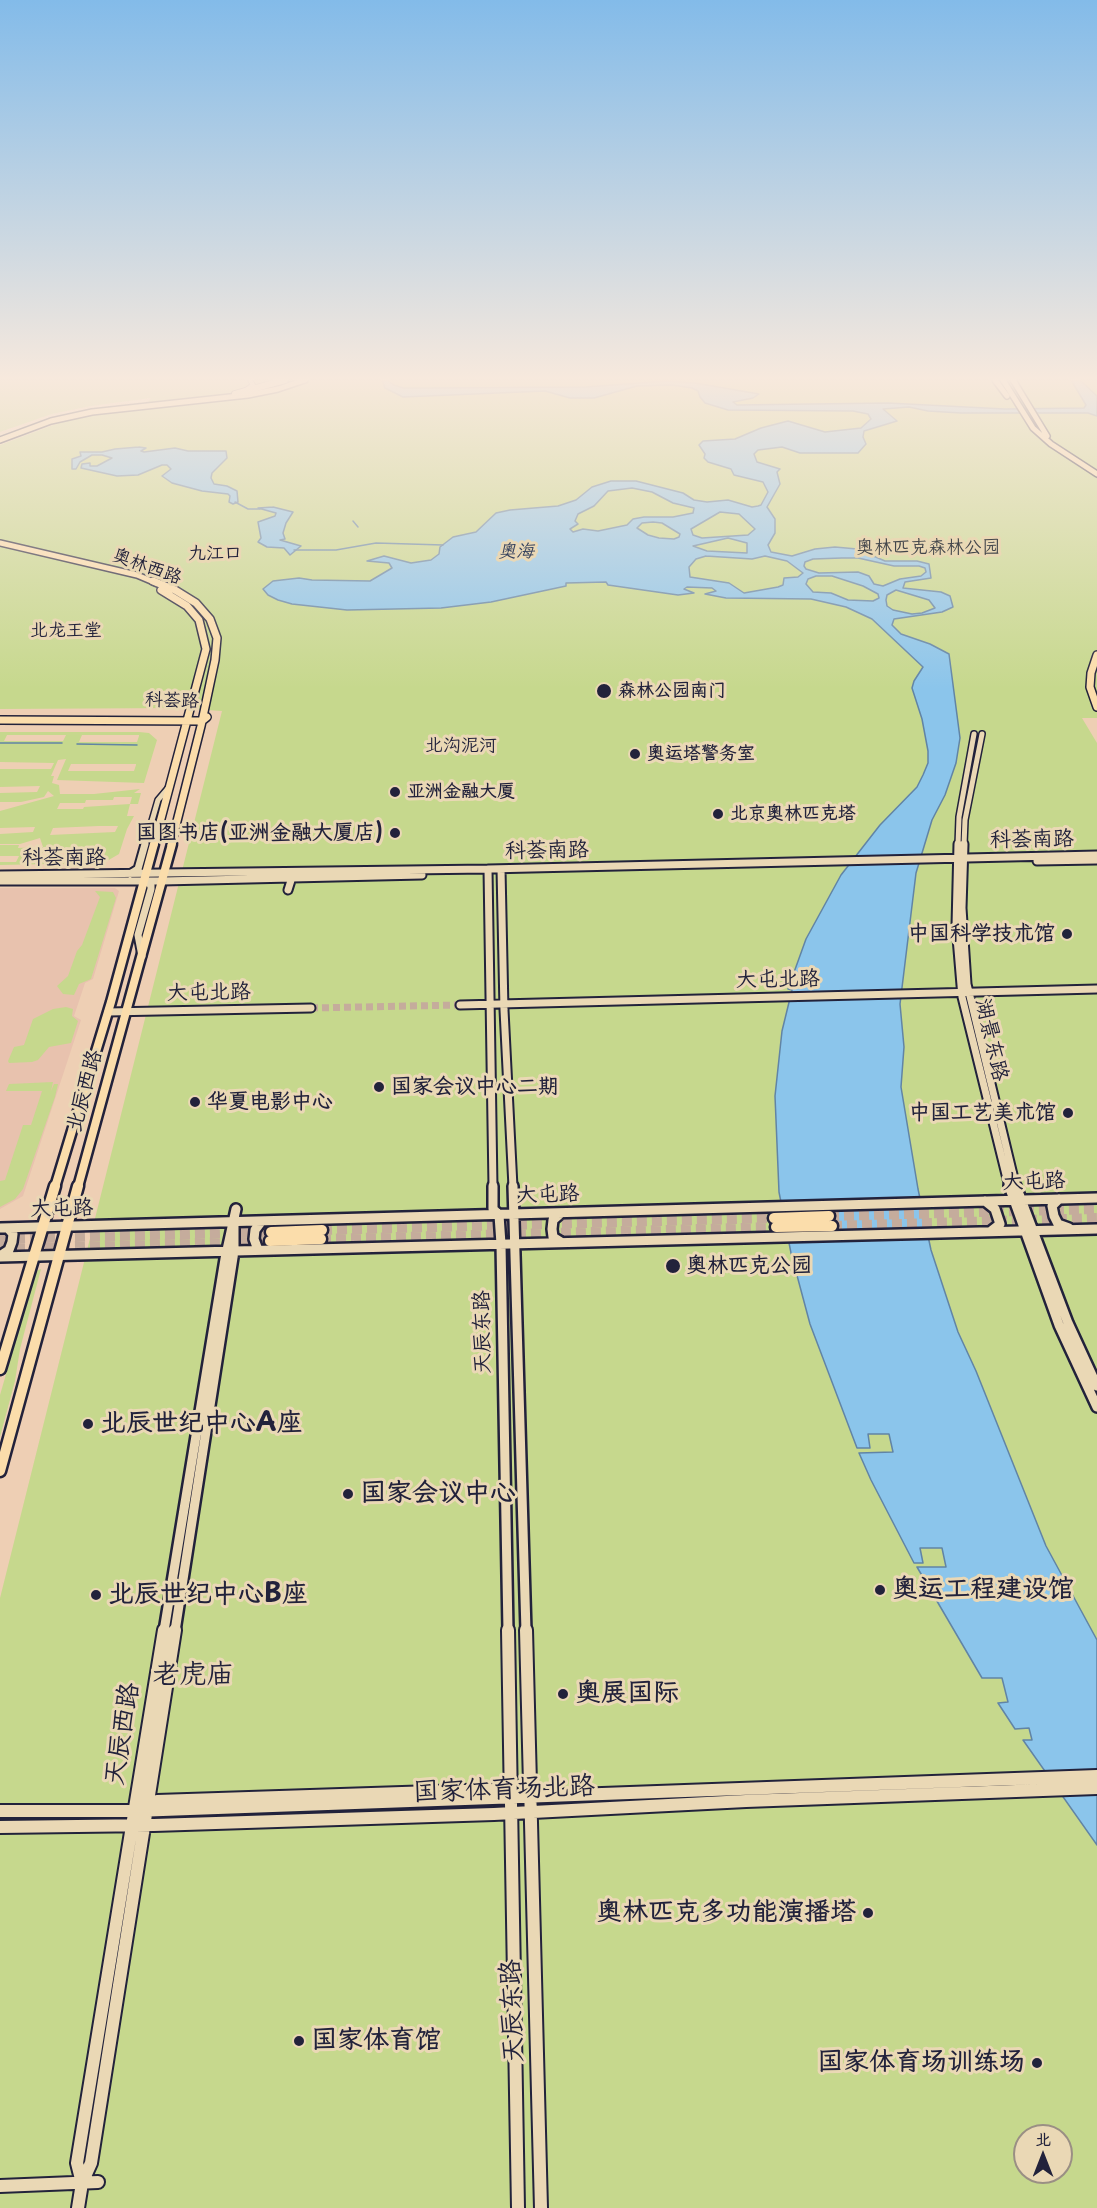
<!DOCTYPE html>
<html>
<head>
<meta charset="utf-8">
<style>
  body { margin:0 }
  #map { position:relative; width:1097px; height:2208px; overflow:hidden; background:#eecfb4; font-family:"Playpen Sans","LXGW WenKai TC",sans-serif }
  canvas { display:block }
  .north { position:absolute; left:1013px; top:2124px; width:60px; height:60px; box-sizing:border-box; background:#ead8b5; border:2px solid #9a8f84; border-radius:50%; rotate:0deg; font-size:16px; font-weight:700; line-height:24px; text-align:center; color:#22223b }
  .north::after { content:''; display:block; margin:auto; width:21px; height:27px; background:#22223b; clip-path:polygon(50% 0,100% 100%,50% 72%,0 100%) }
</style>
</head>
<body>
<div id="map">
<canvas width="1097" height="2208"></canvas>
<div class="north">北</div>
</div>
<script>
const ctx = document.querySelector('canvas').getContext('2d');
ctx.lineJoin = 'round';
function paint(path, color) { ctx.fillStyle = color; ctx.fill(path, 'evenodd'); }
const toPath = rows => new Path2D(rows.map(r => 'M' + r).join(''));
function strokePath(path, color, width, dash) { ctx.strokeStyle = color; ctx.lineWidth = width; ctx.lineCap = dash ? 'butt' : 'round'; ctx.setLineDash(dash || []); ctx.stroke(path); }
function write(font, color, halo, rows, align = 'center') {
  ctx.font = font + ' "Playpen Sans","LXGW WenKai TC",sans-serif'; ctx.lineWidth = 6; ctx.setLineDash([]); ctx.textBaseline = 'middle'; ctx.strokeStyle = halo; ctx.fillStyle = color; for (const [text, x, y, turn = 0] of rows) {
    ctx.save(); ctx.translate(x, y); ctx.rotate((+turn || 0) * Math.PI / 180); ctx.textAlign = isNaN(turn) ? turn : align; if (halo) ctx.strokeText(text, 0, 0); ctx.fillText(text, 0, 0); ctx.restore();
  }
}
paint(toPath([
  [0,888,115,888,119,891,93,979,85,983,74,1016,81,1020,23,1196,0,1209]
]), '#e8c2ae');
paint(toPath([
  [0,380,1097,380,1097,718,1082,718,1097,743,1097,2208,0,2208,0,1598,222,711,178,708,0,709,0,445,56,424,85,416,145,407,151,398,91,406,52,414,0,432],
  [1025,2136,1061,2136,1061,2172,1025,2172],
  [0,732,139,732,149,733,157,740,144,783,57,780,66,759,58,760,51,776,54,776,52,783,59,785,60,794,94,794,140,789,134,793,141,793,138,804,130,804,127,816,134,816,127,829,119,854,107,861,98,863,0,865,0,862,16,862,19,856,0,856,0,845,19,845,18,848,43,847,40,838,20,844,0,844,0,834,33,832,35,827,0,828,0,811,54,796,48,791,44,797,21,802,0,802,0,793,37,792,40,786,0,787,0,769,51,769,54,763,0,762],
  [7,735,66,735,63,741,4,741],
  [82,735,139,735,139,736,137,742,79,742],
  [71,764,136,764,136,765,134,771,68,771],
  [114,797,132,797,130,804,84,807,83,809,57,809,60,803,85,803,86,800,113,800],
  [99,826,118,826,115,832,50,835,53,828],
  [40,853,101,853,99,860,38,860],
  [95,891,113,892,116,898,91,979,79,984,74,995,63,994,57,986,68,976,77,951,82,945,100,897],
  [66,1007,73,1009,72,1016,78,1021,71,1043,49,1047,38,1060,32,1062,9,1063,8,1061,14,1047,24,1045,33,1019,53,1009],
  [53,1082,51,1091,54,1084,58,1084,55,1097,23,1189,15,1199,0,1207,0,1181,5,1180,23,1125,31,1125,42,1091,6,1091,9,1084],
  [41,1269,20,1349,15,1381,0,1437,0,1395,36,1271]
]), '#c6d88d');
const water = toPath([
  [382,380,387,380,394,385,403,388,424,388,586,387,666,381,695,383,759,394,753,398,733,402,737,405,888,403,1005,409,1084,408,1086,405,1071,380,1080,380,1097,396,1097,416,1088,413,961,413,928,411,909,407,883,409,897,421,864,431,863,437,866,444,858,453,800,453,782,447,758,450,754,454,757,462,780,469,777,472,780,484,767,507,775,519,775,533,768,545,771,552,792,556,815,549,835,547,857,549,885,561,917,561,929,564,931,578,905,582,903,588,941,592,950,596,953,607,942,612,894,619,892,625,901,634,930,644,949,654,960,738,956,763,945,795,932,820,916,873,900,1004,904,1047,901,1087,918,1189,931,1250,958,1332,976,1371,1046,1546,1097,1640,1097,1845,1023,1740,1032,1740,1029,1728,1015,1729,998,1703,1008,1702,1002,1678,982,1678,917,1567,946,1567,942,1548,920,1548,923,1563,914,1563,871,1480,859,1453,893,1452,889,1434,868,1434,870,1448,857,1448,810,1324,791,1253,779,1192,775,1096,782,1031,792,990,788,989,806,939,841,875,880,825,917,787,923,775,928,763,928,751,922,719,912,688,914,681,923,667,872,619,846,607,811,599,726,598,705,594,716,591,712,588,687,587,684,589,694,593,678,595,608,585,606,582,566,583,566,586,491,602,441,608,347,610,292,604,278,600,268,595,263,589,273,581,299,578,312,580,370,581,392,568,389,563,367,561,384,556,411,563,431,560,439,554,440,547,453,537,476,532,496,513,510,510,558,506,576,500,592,487,611,481,636,481,683,493,694,500,707,502,728,500,752,507,758,506,761,505,768,492,763,482,734,475,731,469,708,462,704,458,705,454,699,445,703,441,735,439,761,428,788,421,825,432,861,428,871,419,868,414,853,411,728,410,705,403,700,397,698,391,692,388,672,385,637,386,594,398,570,398,545,391,403,397,385,388,382,380],
  [632,488,652,492,673,503,694,508,693,513,673,517,644,517,633,519,627,525,598,531,583,529,573,532,570,529,578,524,575,521,578,514,594,506,608,491,632,488],
  [720,512,739,514,755,529,748,535,702,538,693,535,691,529,720,512],
  [653,522,662,523,680,534,679,537,674,539,659,538,648,535,637,528,642,523,653,522],
  [728,538,747,543,747,553,707,551,693,546,728,538],
  [706,556,752,559,765,556,787,561,803,573,798,577,784,578,783,585,778,587,744,593,729,583,690,577,689,567,696,559,706,556],
  [842,558,858,558,894,566,919,566,925,568,926,572,921,576,900,579,883,586,874,584,869,576,858,572,819,573,806,569,804,566,805,562,813,559,842,558],
  [816,576,832,576,863,586,878,594,879,598,873,601,848,600,831,593,813,592,806,584,808,579,816,576],
  [896,590,929,600,935,608,922,613,912,614,893,610,887,606,886,600,887,595,896,590],
  [139,447,146,448,141,451,144,452,175,448,188,451,226,451,227,458,212,473,211,478,214,484,227,486,237,491,238,502,233,504,229,502,230,496,228,494,202,491,172,483,162,476,171,469,167,465,162,465,138,475,117,476,81,468,82,464,90,463,90,466,97,466,112,458,102,455,92,455,80,462,76,469,72,469,72,459,81,456,80,452,102,452,115,449,139,447],
  [273,507,293,512,286,523,283,533,285,539,280,540,301,546,290,555,284,548,267,547,258,542,261,538,258,522,275,516,276,513,258,508,273,507]
]);
paint(water, '#8bc5eb');
strokePath(water, '#6184a5', 1.5);
strokePath(toPath([
  [235,502,248,509,260,509],
  [353,521,358,527],
  [294,550,336,550,376,543,443,545],
  [0,743,62,743],
  [77,744,137,745]
]), '#6184a5', 1.5);
strokePath(toPath([
  [311,1008,460,1005]
]), '#c5ac9c', 7, [7, 4]);
strokePath(toPath([
  [829,1216,1097,1209],
  [832,1226,1097,1218],
  [322,1230,774,1218],
  [0,1239,271,1232],
  [321,1239,776,1227],
  [0,1248,270,1241]
]), '#c5ac9c', 10, [10, 5]);
const minorFar4 = toPath([
  [246,390,253,385,250,380]
]);
const minorFar3 = toPath([
  [145,845,158,800,169,787],
  [958,845,959,817,974,734],
  [964,845,965,820,982,734]
]);
const minorFar2 = toPath([
  [958,844,956,926,962,997,1009,1187],
  [964,844,962,908,967,984,1016,1187],
  [1037,861,1097,860],
  [488,869,493,1187],
  [501,869,504,1010,513,1187],
  [130,874,138,869,145,844],
  [0,875,488,869,1097,855],
  [0,881,162,881,422,875],
  [288,890,293,874],
  [142,956,138,935,151,889,151,885,145,881],
  [460,1005,1097,989],
  [108,1012,311,1008]
]);
const minorFar1 = toPath([
  [493,1186,493,1209,499,1215,501,1244,508,1631],
  [513,1186,526,1631],
  [1009,1186,1059,1325,1097,1407],
  [1016,1186,1068,1323,1097,1386],
  [1059,1199,1052,1206,1054,1216,1058,1224,1069,1228],
  [985,1201,995,1209,1000,1224,991,1231],
  [561,1213,553,1220,552,1229,553,1237,561,1242],
  [0,1228,1097,1198],
  [258,1250,254,1239,255,1230,261,1222],
  [0,1256,9,1250,12,1242,13,1234,8,1228],
  [0,1257,1097,1229],
  [164,1631,225,1259,236,1209],
  [175,1631,234,1251,234,1222]
]);
const minor = toPath([
  [508,1630,518,2208],
  [526,1630,541,2208],
  [147,1810,157,1801,494,1790,506,1794],
  [0,1811,135,1811,1097,1776],
  [0,1827,154,1825,494,1814,746,1801,1097,1788],
  [82,2183,77,2163,164,1630],
  [0,2186,98,2182],
  [78,2208,82,2183,91,2163,175,1630]
]);
const majorFar3 = toPath([
  [995,380,1007,396],
  [1003,380,1033,428,1051,444,1097,474],
  [1013,380,1047,436],
  [0,440,51,421,92,412,248,395,278,389,305,380],
  [0,543,137,575,156,583]
]);
const majorFar2 = toPath([
  [153,581,175,590,196,603,210,619,217,638,215,660,201,726,171,845],
  [1097,655,1091,673,1090,687,1097,707],
  [0,720,202,721,207,717],
  [154,845,206,649,199,620,187,606,161,590]
]);
const majorFar1 = toPath([
  [55,1187,111,1002,154,844],
  [78,1187,172,844]
]);
const major = toPath([
  [774,1218,829,1216],
  [776,1227,832,1226],
  [271,1232,322,1230],
  [270,1241,321,1239],
  [0,1369,55,1186],
  [0,1471,78,1186]
]);
const highway = toPath([
  [235,394,285,380]
]);
strokePath(minorFar4, '#22223b', 6);
strokePath(minorFar3, '#22223b', 8);
strokePath(minorFar2, '#22223b', 11);
strokePath(minorFar1, '#22223b', 14);
strokePath(minor, '#22223b', 16);
strokePath(majorFar3, '#22223b', 8);
strokePath(majorFar2, '#22223b', 10);
strokePath(majorFar1, '#22223b', 13);
strokePath(major, '#22223b', 15);
strokePath(highway, '#22223b', 8);
strokePath(minorFar4, '#ead8b5', 4);
strokePath(minorFar3, '#ead8b5', 5);
strokePath(minorFar2, '#ead8b5', 7);
strokePath(minorFar1, '#ead8b5', 9);
strokePath(minor, '#ead8b5', 12);
strokePath(majorFar3, '#fbddab', 5);
strokePath(majorFar2, '#fbddab', 7);
strokePath(majorFar1, '#fbddab', 8);
strokePath(major, '#fbddab', 10);
strokePath(highway, '#fbddab', 6);
const sky = ctx.createLinearGradient(0, 0, 0, 689);
sky.addColorStop(0, '#83bbe9');
sky.addColorStop(0.55, '#f7e9dd');
sky.addColorStop(1, '#f7e9dd00');
ctx.fillStyle = sky;
ctx.fillRect(0, 0, 1097, 689);
for (const [x, y, r, color] of [
  [604,691,8,"#22223b"],
  [635,754,6,"#22223b"],
  [395,792,6,"#22223b"],
  [718,814,6,"#22223b"],
  [395,833,6,"#22223b"],
  [1067,934,6,"#22223b"],
  [379,1087,6,"#22223b"],
  [195,1102,6,"#22223b"],
  [1068,1113,6,"#22223b"],
  [673,1266,8,"#22223b"],
  [88,1424,6,"#22223b"],
  [348,1494,6,"#22223b"],
  [880,1590,6,"#22223b"],
  [96,1595,6,"#22223b"],
  [563,1694,6,"#22223b"],
  [868,1913,6,"#22223b"],
  [299,2041,6,"#22223b"],
  [1037,2063,6,"#22223b"]
]) { const dot = new Path2D(); dot.arc(x, y, r, 0, 2 * Math.PI); ctx.fillStyle = color; ctx.fill(dot); strokePath(dot, '#ead8b5', 2); }
write('18px', '#43464b', '#ead8b5', [
  ["奥林匹克森林公园",928,548]
]);
write('italic 18px', '#37435e', '#ead8b5', [
  ["奥海",516,552]
]);
write('18px', '#22223b', '#ead8b5', [
  ["九江口",215,554],
  ["北龙王堂",66,631],
  ["北沟泥河",461,746]
]);
write('18px', '#22223b', '#ead8b5', [
  ["奥林西路",147,567,20],
  ["科荟路",172,701,2]
]);
write('bold 18px', '#22223b', '#ead8b5', [
  ["森林公园南门",618,691],
  ["奥运塔警务室",647,754],
  ["亚洲金融大厦",407,792],
  ["北京奥林匹克塔",730,814]
], 'left');
write('bold 21px', '#22223b', '#ead8b5', [
  ["国图书店(亚洲金融大厦店)",383,833],
  ["中国科学技术馆",1055,934],
  ["国家会议中心二期",391,1087,"left"],
  ["华夏电影中心",207,1102,"left"],
  ["中国工艺美术馆",1056,1113],
  ["奥林匹克公园",686,1266,"left"]
], 'right');
write('21px', '#22223b', '#ead8b5', [
  ["科荟南路",1032,840,-1],
  ["科荟南路",547,851,-1],
  ["科荟南路",64,858],
  ["大屯北路",778,980,-1],
  ["大屯北路",209,993,-1],
  ["湖景东路",991,1040,77],
  ["北辰西路",85,1091,-75],
  ["大屯路",1034,1182,-2],
  ["大屯路",548,1195,-2],
  ["大屯路",62,1209,-1],
  ["天辰东路",483,1332,-91]
]);
write('bold 26px', '#22223b', '#ead8b5', [
  ["北辰世纪中心A座",100,1424],
  ["国家会议中心",360,1494],
  ["奥运工程建设馆",892,1590],
  ["北辰世纪中心B座",108,1595],
  ["奥展国际",575,1694],
  ["奥林匹克多功能演播塔",856,1913,"right"],
  ["国家体育馆",311,2041],
  ["国家体育场训练场",1025,2063,"right"]
], 'left');
write('26px', '#22223b', '#ead8b5', [
  ["天辰西路",123,1734,-81],
  ["国家体育场北路",504,1790,-2],
  ["天辰东路",513,2011,-92]
]);
write('27px', '#22223b', '#ead8b5', [
  ["老虎庙",193,1676]
]);
</script>
</body>
</html>
